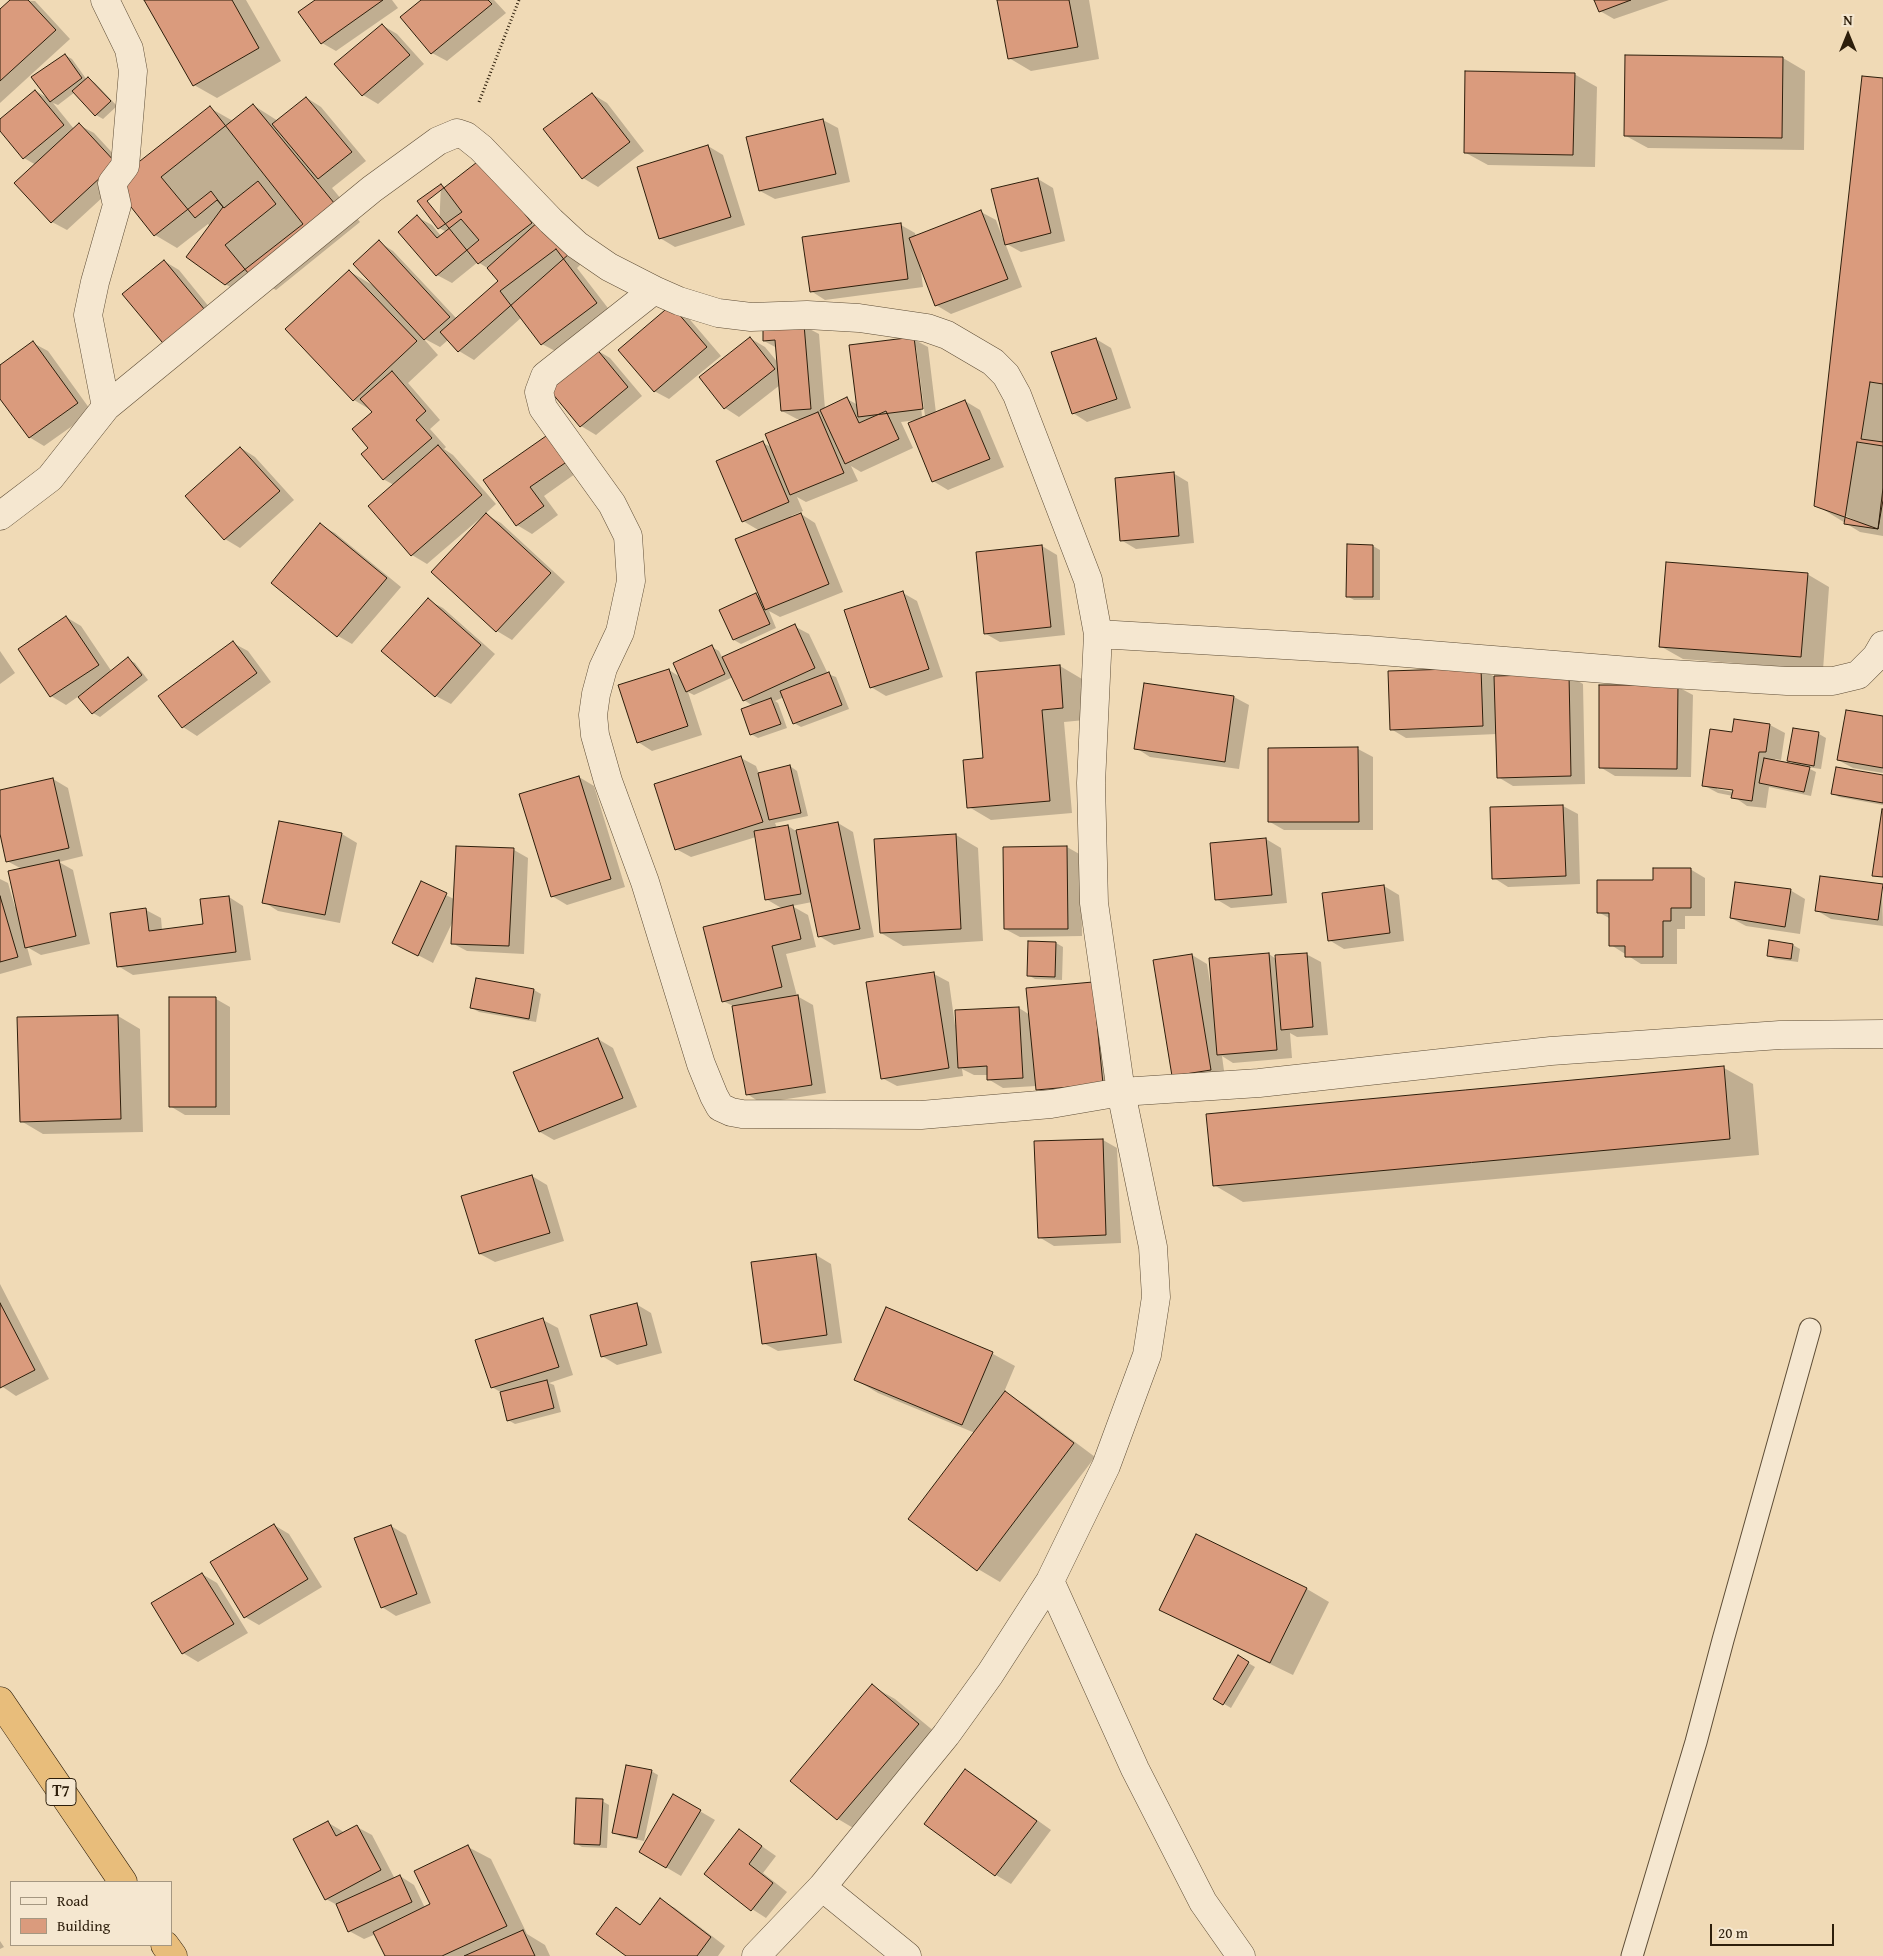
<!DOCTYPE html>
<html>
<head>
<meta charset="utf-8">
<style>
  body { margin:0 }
  #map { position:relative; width:1883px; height:1956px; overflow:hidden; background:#f0dab6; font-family:"Gentium Book Plus",serif }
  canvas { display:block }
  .legend { position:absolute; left:10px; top:1881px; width:162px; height:65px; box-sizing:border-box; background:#f5e7d0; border:1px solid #a59781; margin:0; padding:6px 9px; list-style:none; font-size:15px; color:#2d1e0b }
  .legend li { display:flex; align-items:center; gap:10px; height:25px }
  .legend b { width:25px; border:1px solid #a59781 }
  .north { position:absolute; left:1823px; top:10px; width:50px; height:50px; -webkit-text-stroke:4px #f5e7d0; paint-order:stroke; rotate:0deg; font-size:14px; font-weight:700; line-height:20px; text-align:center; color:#2d1e0b }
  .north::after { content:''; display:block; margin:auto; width:18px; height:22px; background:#2d1e0b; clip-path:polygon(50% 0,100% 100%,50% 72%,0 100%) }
  .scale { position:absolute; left:1710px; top:1924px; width:124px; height:22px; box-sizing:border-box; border:2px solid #2d1e0b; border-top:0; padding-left:6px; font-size:15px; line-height:18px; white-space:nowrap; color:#2d1e0b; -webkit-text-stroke:4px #f5e7d0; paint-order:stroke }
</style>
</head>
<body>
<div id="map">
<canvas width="1883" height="1956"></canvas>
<ul class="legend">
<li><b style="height:6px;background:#f5e7d0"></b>Road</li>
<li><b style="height:14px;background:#da9b7d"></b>Building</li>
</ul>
<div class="north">N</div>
<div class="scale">20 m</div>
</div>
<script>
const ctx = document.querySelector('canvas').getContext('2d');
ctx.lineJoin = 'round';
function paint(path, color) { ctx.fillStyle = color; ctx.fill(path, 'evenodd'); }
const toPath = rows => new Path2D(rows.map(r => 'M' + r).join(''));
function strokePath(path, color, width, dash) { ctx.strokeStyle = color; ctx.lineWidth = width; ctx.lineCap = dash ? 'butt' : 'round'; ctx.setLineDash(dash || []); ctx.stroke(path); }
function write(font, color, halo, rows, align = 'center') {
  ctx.font = font + ' "Gentium Book Plus",serif'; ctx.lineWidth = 4; ctx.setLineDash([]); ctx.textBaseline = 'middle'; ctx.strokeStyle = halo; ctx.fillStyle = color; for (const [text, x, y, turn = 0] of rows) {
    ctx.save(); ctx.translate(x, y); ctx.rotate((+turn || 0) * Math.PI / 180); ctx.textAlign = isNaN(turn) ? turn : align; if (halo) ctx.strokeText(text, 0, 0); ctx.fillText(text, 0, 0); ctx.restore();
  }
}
paint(toPath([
  [12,0,35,1,70,39,0,103,0,11],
  [145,0,246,0,281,61,217,98,194,85],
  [317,0,392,0,398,8,336,51,322,43],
  [423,0,494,0,506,13,447,61,432,53],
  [998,0,1089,0,1099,59,1031,71,1009,58],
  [1596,0,1669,0,1614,19,1600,11],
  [382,25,397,34,424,64,378,104,363,95],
  [65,55,72,59,87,80,88,78,95,83,117,106,103,119,96,115,75,92,58,105,53,103,74,129,79,125,94,133,129,171,210,108,233,121,253,105,278,121,307,98,321,107,366,161,332,188,360,222,276,290,265,284,248,297,225,284,210,226,208,224,177,248,155,235,116,185,67,230,52,222,36,165,24,158,0,129,0,121,36,91,49,99],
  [1783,58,1805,71,1804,150,1648,148,1626,136],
  [1574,74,1597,87,1595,167,1488,165,1466,153],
  [1883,79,1883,536,1860,532,1816,505],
  [1844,515,1864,525,1844,518],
  [592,94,607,103,644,151,598,187,583,178],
  [823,120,838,128,850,182,775,199,760,191],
  [708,146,723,155,745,225,675,247,660,238],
  [481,160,582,263,577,268,611,312,557,352,542,344,522,317,474,360,459,351,448,340,440,347,423,338,438,355,408,383,440,420,430,429,446,447,444,449,453,455,496,504,485,514,501,523,565,582,512,640,497,631,433,572,485,516,484,515,427,564,412,555,394,485,383,479,370,448,374,412,354,400,349,271,374,286,379,242,393,251,457,319,500,281,492,271,478,262,452,283,437,275,417,217,432,225,441,236,447,232,439,228,441,185,446,188],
  [1038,179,1053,188,1065,241,1021,252,1005,243,1022,287,951,314,936,305,920,264,923,287,825,300,811,291,901,225,915,233,916,237,981,212,996,220,1003,239,1005,239],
  [164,261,179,270,223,324,182,356],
  [671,307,686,315,721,356,669,399,654,391],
  [804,326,819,334,825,409,847,399,858,405,913,339,928,347,936,413,965,401,980,410,1004,467,948,490,933,481,917,420,901,422,913,448,861,472,851,466,858,481,806,502,797,497,803,511,791,516,792,518,801,514,815,523,843,592,780,617,769,611,776,628,741,644,734,640,756,595,761,597,760,531,743,521,763,443,773,448,804,419,797,419,782,411,780,385,739,417,725,408,750,338,765,347,779,364,777,348,764,341],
  [914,347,916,347,925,416,922,416],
  [1096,339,1111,348,1131,408,1087,422,1073,413],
  [33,343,48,351,92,412,44,446,29,437,0,396,0,366],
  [595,349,610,358,642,396,596,435,581,426],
  [549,435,582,469,544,496,558,515,532,534,517,525,485,480],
  [241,448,255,457,294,500,240,548,225,539],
  [1173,473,1188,482,1194,543,1136,549,1121,540],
  [320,525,335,533,401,587,352,644,338,636],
  [1042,546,1057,555,1065,635,1000,642,986,634],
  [1373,546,1380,550,1380,600,1354,600,1347,596],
  [1807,574,1829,587,1823,670,1683,659,1660,646],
  [903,593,917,601,943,677,886,696,871,687],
  [428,600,443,608,495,654,451,704,436,696],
  [66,617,81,626,112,672,128,659,135,663,148,680,100,717,93,713,79,696,66,705,51,696],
  [794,626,809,634,828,674,836,677,849,709,801,727,794,723,784,697,775,701,778,703,787,728,758,738,751,734,753,706,744,700,733,677,694,695,688,692,702,735,652,751,638,742,669,670,680,677,712,647,719,651,723,659],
  [233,643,248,651,271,682,197,736,183,727],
  [0,651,15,673,0,684],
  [1060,666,1082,679,1085,720,1064,722,1072,813,991,820,969,807,984,759],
  [1480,669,1495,677,1568,675,1583,684,1585,784,1513,786,1498,777,1497,734,1406,738,1391,729],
  [1145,684,1234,697,1249,705,1239,769,1150,757,1136,748],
  [1678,687,1693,695,1691,777,1615,776,1600,767],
  [1883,717,1883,773,1853,768,1838,760],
  [1770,725,1785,733,1781,760,1775,759,1775,761,1797,765,1789,760,1819,734,1826,738,1821,769,1806,767,1816,772,1811,796,1769,787,1766,808,1747,806,1733,796,1718,793,1703,785,1733,734],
  [1717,787,1739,790,1739,793,1717,789],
  [1358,749,1373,757,1373,830,1284,830,1270,822],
  [741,758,756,766,759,774,790,766,797,771,808,816,775,823,777,828,788,826,796,831,838,823,853,832,874,937,834,945,819,936,812,902,792,906,808,915,816,947,786,954,797,996,813,1005,826,1093,761,1103,747,1094,733,1006,723,1001,783,909,766,899,756,837,691,857,676,849],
  [1883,776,1883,805,1839,797,1832,793],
  [579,777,594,786,625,887,567,905,552,896],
  [53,779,68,788,83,856,59,862,73,870,90,944,41,955,27,947,32,965,0,974,0,879,8,883,15,907,17,907,22,869,7,861,0,829,0,791],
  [1563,806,1578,814,1580,884,1508,887,1494,878],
  [280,822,342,834,357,843,340,923,278,911,264,902],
  [956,835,978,848,983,941,903,946,881,933],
  [1266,839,1281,848,1287,903,1231,908,1216,899],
  [1067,847,1081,855,1082,936,1020,937,1005,929],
  [514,850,528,858,524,954,467,951,452,943,453,921,433,963,393,942,421,883,454,899],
  [1690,869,1705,878,1705,916,1685,916,1685,929,1677,929,1677,964,1641,964,1611,945,1611,919,1598,912,1654,882],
  [1384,886,1399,895,1404,941,1344,949,1329,940],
  [1882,886,1883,926,1831,919,1816,910],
  [1790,890,1805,899,1800,934,1746,926,1731,918],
  [229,897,243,906,251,960,133,975,118,966,146,910,161,918,162,930,204,925],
  [1771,942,1793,945,1800,949,1798,962,1775,959,1768,955],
  [1056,943,1063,947,1062,980,1035,979,1028,975],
  [1269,954,1276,959,1306,954,1321,962,1328,1035,1297,1037,1290,1033,1292,1058,1233,1063,1222,1056,1225,1078,1174,1075,1192,955,1207,964,1211,989],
  [934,974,949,982,955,1025,1019,1008,1030,1015,1093,983,1117,1092,1052,1098,1037,1089,1036,1086,1003,1088,988,1079,988,1075,974,1075,962,1069,963,1076,897,1086,882,1078],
  [477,980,534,990,541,994,536,1022,479,1012,472,1008],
  [216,999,230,1007,230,1115,185,1115,170,1106],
  [118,1016,140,1029,143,1132,43,1134,21,1121,18,1018],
  [598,1039,613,1048,637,1107,554,1140,540,1132],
  [1724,1068,1753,1084,1759,1155,1243,1202,1214,1185],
  [1103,1140,1117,1148,1121,1243,1054,1246,1039,1237],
  [532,1176,547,1185,564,1241,495,1262,480,1254],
  [816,1255,831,1264,842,1343,778,1351,763,1343],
  [0,1284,49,1379,16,1396,0,1385],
  [636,1304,651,1313,662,1353,617,1365,602,1356],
  [886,1308,993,1354,1015,1366,1004,1392,1027,1406,1095,1457,1000,1582,978,1569,975,1433,878,1393,856,1380],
  [543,1320,558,1328,573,1375,549,1383,554,1385,561,1412,515,1424,508,1420,502,1393,492,1387],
  [274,1525,289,1534,322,1587,259,1625,245,1617],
  [391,1526,406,1535,431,1603,396,1616,382,1607],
  [1197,1536,1307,1589,1329,1602,1293,1675,1183,1622,1161,1610],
  [202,1574,217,1583,248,1633,198,1662,183,1653],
  [1238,1657,1255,1667,1231,1708,1214,1698],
  [872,1686,895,1699,941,1737,860,1832,838,1819,792,1781],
  [966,1770,980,1779,1051,1830,1011,1884,996,1875,926,1824],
  [651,1771,658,1775,644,1841,620,1836,614,1832],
  [674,1796,715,1820,681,1876,640,1852],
  [602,1801,609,1805,607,1848,582,1847,575,1843],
  [327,1822,342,1831,344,1833,357,1827,372,1835,395,1879,400,1876,414,1885,425,1908,432,1905,468,1847,491,1859,527,1934,545,1945,550,1956,386,1956,376,1934,364,1939,349,1931,337,1905,326,1899],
  [740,1831,776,1856,763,1873,787,1892,766,1918,752,1909],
  [660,1900,675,1908,725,1946,718,1956,628,1956,616,1909,642,1925],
  [0,1941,4,1947,0,1949]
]), '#0003');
const building = toPath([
  [10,0,28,0,56,30,0,81,0,9,10,0],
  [144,0,232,0,259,48,193,86,144,0],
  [315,0,383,0,321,44,298,12,315,0],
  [421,0,488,0,492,4,431,54,400,17,421,0],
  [997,0,1069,0,1078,47,1008,59,997,0],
  [1594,0,1631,0,1599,12,1594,0],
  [382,24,410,55,362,96,334,64,382,24],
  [65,54,82,78,50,102,31,77,65,54],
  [1625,55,1783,57,1782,138,1624,136,1625,55],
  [1465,71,1575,73,1573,155,1464,153,1465,71],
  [1862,76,1883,78,1883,488,1878,529,1814,506,1862,76],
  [88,77,111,101,95,116,72,91,88,77],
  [35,90,64,125,23,159,0,131,0,119,35,90],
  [592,93,630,142,582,179,543,129,592,93],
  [306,97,352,152,318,179,272,124,306,97],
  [253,104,339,209,253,279,225,245,276,204,258,181,224,208,217,200,195,218,161,177,253,104],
  [210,106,303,224,225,285,186,257,223,207,211,191,154,236,112,183,210,106],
  [823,119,836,174,759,191,746,137,823,119],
  [79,123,116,163,51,223,14,183,79,123],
  [708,145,731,217,659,239,637,167,708,145],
  [481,159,532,223,478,264,427,201,481,159],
  [1038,178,1051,233,1005,245,991,189,1038,178],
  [441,184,462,212,438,229,417,201,441,184],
  [981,210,1008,279,935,306,909,238,981,210],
  [417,215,437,238,461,219,479,240,436,276,398,232,417,215],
  [539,221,569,254,458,352,440,332,498,281,487,268,539,221],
  [901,223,908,279,810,292,802,237,901,223],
  [379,240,450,317,424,340,353,264,379,240],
  [556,249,597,303,541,345,500,291,556,249],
  [164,260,209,315,167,348,122,294,164,260],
  [349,270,417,341,353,401,285,329,349,270],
  [671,305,707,347,654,392,618,350,671,305],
  [804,324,811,409,781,411,775,340,763,341,763,328,804,324],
  [750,337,775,369,724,409,699,377,750,337],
  [914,337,923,409,858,417,849,345,914,337],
  [1096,338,1117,399,1072,414,1051,352,1096,338],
  [33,341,78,403,29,438,0,399,0,365,33,341],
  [595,347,628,387,580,427,547,387,595,347],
  [392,371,426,411,416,420,432,438,383,480,361,454,368,448,352,429,372,412,360,399,392,371],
  [1870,382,1883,384,1883,442,1861,439,1870,382],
  [847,397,859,423,886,411,899,439,845,464,820,410,847,397],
  [965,400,990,459,932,482,908,423,965,400],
  [818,412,844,473,790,495,765,434,818,412],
  [549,434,568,461,530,487,544,506,516,526,483,480,549,434],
  [763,441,789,502,742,522,716,461,763,441],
  [1857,442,1883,446,1883,500,1878,529,1844,524,1857,442],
  [438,445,482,495,411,556,368,506,438,445],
  [240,447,280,491,224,540,185,496,240,447],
  [1174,472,1179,536,1120,541,1115,478,1174,472],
  [486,513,551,573,496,632,431,572,486,513],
  [801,513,829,584,765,610,735,539,801,513],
  [320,523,387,578,337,637,271,583,320,523],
  [1347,544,1373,545,1373,597,1346,597,1347,544],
  [1042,545,1051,627,984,634,976,552,1042,545],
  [1666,562,1808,573,1801,657,1659,647,1666,562],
  [903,591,929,669,870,688,844,610,903,591],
  [756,593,770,624,733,640,719,610,756,593],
  [428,598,481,645,435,697,381,651,428,598],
  [66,616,99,665,50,697,18,649,66,616],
  [795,624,815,668,743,701,722,657,795,624],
  [233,641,257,673,182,728,158,696,233,641],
  [712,645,725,674,686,692,673,663,712,645],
  [128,657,142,675,92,714,78,697,128,657],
  [1060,665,1063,708,1042,710,1050,801,967,808,963,760,983,758,976,672,1060,665],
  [1481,668,1483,726,1390,730,1388,671,1481,668],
  [669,669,688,726,637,743,618,685,669,669],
  [829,672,842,705,793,724,780,691,829,672],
  [1569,674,1571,776,1497,778,1494,676,1569,674],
  [1144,683,1234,696,1225,762,1134,749,1144,683],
  [1599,685,1678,685,1677,769,1599,768,1599,685],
  [771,698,781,724,750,735,741,709,771,698],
  [1846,710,1883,716,1883,768,1837,760,1846,710],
  [1734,719,1770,724,1766,752,1759,752,1752,801,1731,798,1733,790,1702,786,1710,729,1732,732,1734,719],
  [1793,728,1819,732,1814,766,1787,761,1793,728],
  [1358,747,1359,822,1268,822,1268,748,1358,747],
  [741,756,763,822,675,850,654,784,741,756],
  [1764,758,1810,767,1804,792,1759,783,1764,758],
  [790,765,801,813,769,820,758,773,790,765],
  [1836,767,1883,775,1883,803,1831,794,1836,767],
  [579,776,611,879,551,897,519,794,579,776],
  [53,778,69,848,6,862,0,834,0,790,53,778],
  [1563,805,1566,876,1492,879,1490,807,1563,805],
  [1882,809,1883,809,1883,877,1872,876,1882,809],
  [279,821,342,833,325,915,262,903,279,821],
  [838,822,860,929,818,937,796,830,838,822],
  [788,825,801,894,765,900,754,831,788,825],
  [956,834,961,929,880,933,874,839,956,834],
  [1266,838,1272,895,1215,900,1210,843,1266,838],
  [456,846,514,848,509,946,451,944,456,846],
  [1067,846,1068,929,1004,929,1003,847,1067,846],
  [59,860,76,936,25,948,8,871,59,860],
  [1653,868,1691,868,1691,908,1671,908,1671,921,1663,921,1663,957,1625,957,1625,946,1609,946,1609,913,1597,913,1597,880,1653,880,1653,868],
  [1820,876,1883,884,1878,920,1815,911,1820,876],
  [421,881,447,893,418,956,392,943,421,881],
  [1735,882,1791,889,1785,927,1730,918,1735,882],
  [1384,885,1390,933,1328,941,1322,893,1384,885],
  [0,896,18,957,0,962,0,896],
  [229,896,236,952,117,967,110,913,146,908,149,931,203,924,200,899,229,896],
  [793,905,801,939,772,946,782,987,722,1002,703,927,793,905],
  [1769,940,1793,944,1791,959,1767,956,1769,940],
  [1028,941,1056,942,1055,977,1027,976,1028,941],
  [1269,953,1277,1050,1217,1055,1209,958,1269,953],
  [1307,953,1313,1027,1281,1030,1275,955,1307,953],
  [1192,954,1211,1070,1172,1076,1153,960,1192,954],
  [934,972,949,1068,881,1079,866,982,934,972],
  [476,978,534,989,529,1019,470,1008,476,978],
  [1093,982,1103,1084,1036,1090,1026,988,1093,982],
  [798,995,812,1085,746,1095,732,1006,798,995],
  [169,997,216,997,216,1107,169,1107,169,997],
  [1019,1007,1023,1078,987,1080,987,1066,958,1068,955,1010,1019,1007],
  [118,1015,121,1119,20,1122,17,1017,118,1015],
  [598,1038,623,1098,539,1132,513,1072,598,1038],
  [1724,1066,1730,1139,1213,1186,1206,1114,1724,1066],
  [1103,1139,1106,1235,1038,1238,1034,1141,1103,1139],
  [532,1175,550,1233,479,1254,461,1196,532,1175],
  [816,1254,827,1335,762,1344,751,1262,816,1254],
  [0,1303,35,1370,0,1388,0,1303],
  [637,1303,647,1345,601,1357,590,1315,637,1303],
  [886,1307,993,1352,962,1425,854,1380,886,1307],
  [543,1318,559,1367,491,1388,475,1340,543,1318],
  [547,1380,554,1408,507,1421,500,1392,547,1380],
  [1005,1391,1074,1443,977,1571,908,1519,1005,1391],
  [274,1524,308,1579,244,1618,210,1562,274,1524],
  [391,1525,417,1594,381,1608,354,1538,391,1525],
  [1196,1534,1307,1588,1270,1663,1159,1610,1196,1534],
  [202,1573,234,1624,182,1654,151,1603,202,1573],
  [1238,1655,1249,1662,1223,1705,1213,1699,1238,1655],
  [872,1684,919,1724,837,1820,790,1781,872,1684],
  [626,1765,652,1770,637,1838,612,1833,626,1765],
  [965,1769,1037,1821,995,1876,924,1824,965,1769],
  [673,1794,701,1810,666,1868,639,1852,673,1794],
  [576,1798,603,1799,600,1845,574,1844,576,1798],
  [328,1821,336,1836,357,1825,381,1870,325,1900,293,1839,328,1821],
  [739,1829,762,1846,749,1864,773,1883,751,1911,704,1874,739,1829],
  [468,1845,507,1926,442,1956,385,1956,373,1932,430,1904,414,1871,468,1845],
  [400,1875,412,1902,348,1932,336,1904,400,1875],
  [660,1898,711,1937,697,1956,626,1956,596,1934,616,1907,640,1925,660,1898],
  [523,1930,535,1956,464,1956,523,1930]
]);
paint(building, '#da9b7d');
strokePath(building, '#2d1e0b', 1);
const lane = toPath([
  [1632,1956,1696,1742,1723,1640,1810,1329]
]);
const street = toPath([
  [105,0,129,49,133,71,125,166,112,183,117,205,95,282,88,315,106,407],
  [654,290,545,376,539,392,543,408,612,504,628,536,631,581,620,632,603,668,596,694,593,715,595,735,608,781,645,882,701,1064,714,1096,720,1107,731,1112,742,1114,921,1115,1051,1104,1121,1092,1259,1083,1551,1051,1780,1035,1883,1034],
  [0,516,50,478,106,407,372,189,438,141,457,133,466,136,481,148,551,221,577,245,609,267,654,290,679,301,718,313,751,317,807,315,859,318,927,328,947,335,993,362,1006,375,1017,395,1088,580,1098,634,1091,783,1094,903,1121,1092,1153,1247,1156,1297,1147,1355,1106,1466,1050,1581,990,1674,946,1735,822,1887,756,1956],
  [1098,634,1368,650,1655,673,1787,681,1833,681,1858,675,1876,657,1883,645],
  [1050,1581,1135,1769,1203,1902,1241,1956],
  [822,1887,907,1956]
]);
const highway = toPath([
  [0,1701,123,1882],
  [165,1945,173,1956]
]);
strokePath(lane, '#5e4d36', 23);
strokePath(street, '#5e4d36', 29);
strokePath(highway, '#2d1e0b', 29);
strokePath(toPath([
  [479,102,519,0]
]), '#2d1e0b', 3, [1, 2.5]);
strokePath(lane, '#f5e7d0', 21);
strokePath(street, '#f5e7d0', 28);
strokePath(highway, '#e8bd7b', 28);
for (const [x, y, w] of [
  [61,1792,30]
]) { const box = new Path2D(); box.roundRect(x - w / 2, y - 13.5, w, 27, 4); ctx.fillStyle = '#f5e7d0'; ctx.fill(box); strokePath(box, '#2d1e0b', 1); }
write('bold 16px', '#2d1e0b', null, [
  ["T7",61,1792]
]);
</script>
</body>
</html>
